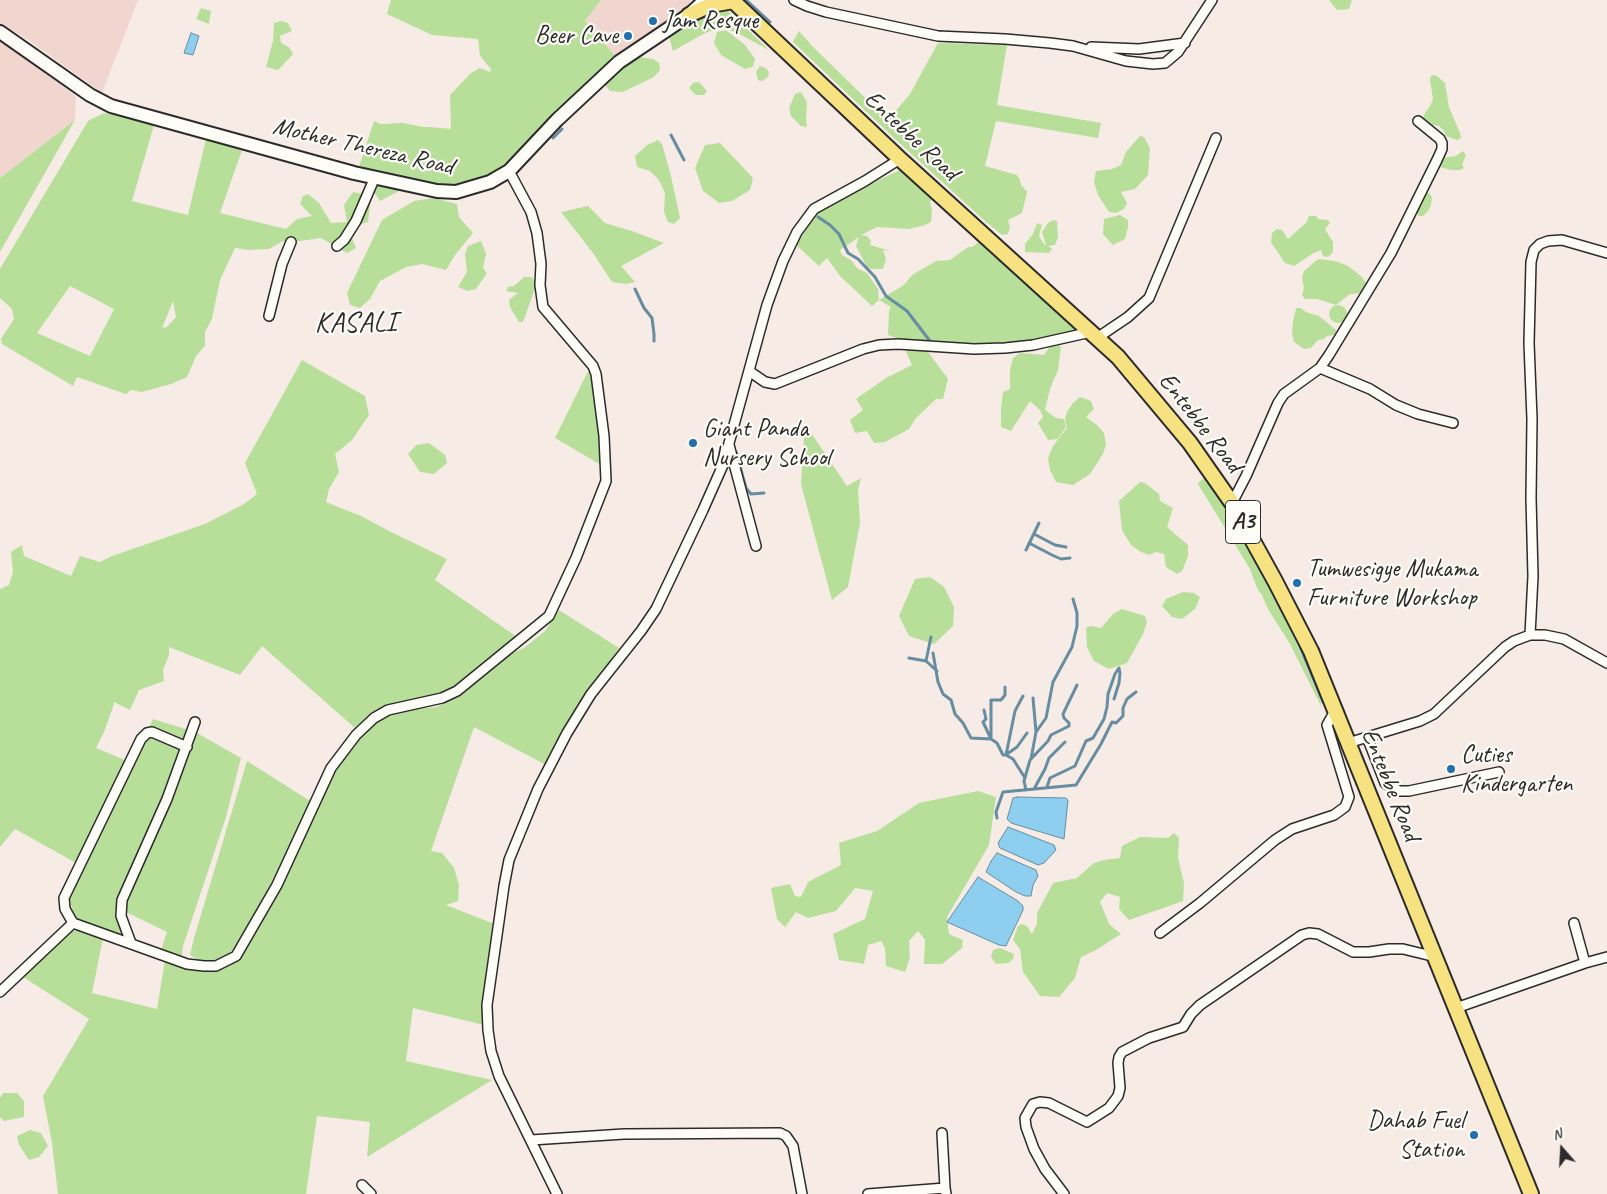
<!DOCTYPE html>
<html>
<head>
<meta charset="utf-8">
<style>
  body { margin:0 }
  #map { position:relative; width:1607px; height:1194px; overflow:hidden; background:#f7ebe5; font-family:Caveat,sans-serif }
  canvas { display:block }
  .north { position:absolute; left:1537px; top:1124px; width:50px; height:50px; -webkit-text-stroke:4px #fdfcf7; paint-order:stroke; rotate:341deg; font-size:14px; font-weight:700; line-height:20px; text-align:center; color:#2b2b2b }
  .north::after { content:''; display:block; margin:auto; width:18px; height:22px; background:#2b2b2b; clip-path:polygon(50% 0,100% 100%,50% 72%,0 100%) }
</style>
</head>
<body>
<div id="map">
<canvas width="1607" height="1194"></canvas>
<div class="north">N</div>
</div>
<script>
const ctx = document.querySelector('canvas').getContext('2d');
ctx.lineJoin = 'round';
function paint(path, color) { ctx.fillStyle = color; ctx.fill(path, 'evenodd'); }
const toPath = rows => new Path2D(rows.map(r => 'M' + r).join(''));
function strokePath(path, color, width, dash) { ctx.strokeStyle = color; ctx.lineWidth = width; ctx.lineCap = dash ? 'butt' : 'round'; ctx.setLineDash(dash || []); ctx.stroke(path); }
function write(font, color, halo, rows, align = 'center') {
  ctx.font = font + ' Caveat,sans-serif'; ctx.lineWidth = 4.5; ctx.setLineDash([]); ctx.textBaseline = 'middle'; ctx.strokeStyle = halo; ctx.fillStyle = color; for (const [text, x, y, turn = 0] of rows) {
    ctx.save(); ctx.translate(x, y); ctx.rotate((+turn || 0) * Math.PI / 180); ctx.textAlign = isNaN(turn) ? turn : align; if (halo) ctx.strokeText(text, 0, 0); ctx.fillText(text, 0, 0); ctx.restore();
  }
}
paint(toPath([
  [0,0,138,0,102,93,30,41,0,23],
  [601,0,691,0,688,7,676,18,617,58,585,21],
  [0,39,76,96,75,120,0,178]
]), '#f0d6cf');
paint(toPath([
  [391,0,601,0,585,21,617,58,542,126,513,158,491,173,464,187,443,187,406,180,401,190,380,201,367,182,374,169,358,170,374,121,381,124,403,123,423,127,430,127,451,129,450,95,471,73,480,68,490,72,491,69,480,56,478,39,432,35,387,14],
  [1329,0,1352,0,1349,9,1337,10],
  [724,7,769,50,741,35,723,27,705,33,673,51,669,37,715,8],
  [201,8,211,11,209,24,196,19],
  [281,21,288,23,292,31,280,36,281,43,289,47,293,54,278,70,266,67,273,41,274,23],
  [726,30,745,45,755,59,753,67,745,69,721,55,714,43,717,32],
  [799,31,813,47,888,120,910,94,938,43,1007,45,997,105,1101,123,1098,138,996,121,985,166,1017,175,1020,180,1021,185,1027,192,1022,213,1008,220,1010,227,1008,234,1002,235,986,222,894,138,793,42],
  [639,57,653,59,659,63,660,70,654,77,623,92,610,91,605,85,608,79],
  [760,66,766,68,769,72,768,77,762,81,758,80,756,72],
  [1434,75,1437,76,1445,83,1449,107,1460,133,1461,138,1457,140,1446,136,1444,131,1439,126,1429,124,1423,118,1425,113,1430,106,1433,99,1430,80,1431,76],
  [699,82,707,91,704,95,696,95,689,88,693,83],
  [801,92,807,102,806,121,807,127,801,126,791,116,789,108,795,94],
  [104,113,154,125,132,201,188,215,206,139,243,147,220,213,286,229,297,219,312,216,300,204,303,196,308,194,319,203,331,223,347,222,344,205,353,192,363,194,370,205,368,222,356,225,350,233,356,248,347,253,321,238,300,241,283,241,269,249,248,250,235,248,220,280,212,319,205,332,205,346,196,356,187,377,171,384,142,392,131,390,126,394,77,377,73,386,2,344,1,339,14,319,12,309,0,298,0,269,88,121],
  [70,286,114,309,90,356,37,333],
  [173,301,176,317,167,327,162,328],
  [75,120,0,252,0,178],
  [1140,136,1144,137,1150,148,1148,175,1135,189,1121,192,1127,203,1124,209,1116,213,1109,212,1098,195,1094,182,1096,171,1112,169,1121,165,1126,152],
  [658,140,662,144,671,176,679,213,680,218,674,224,668,222,664,212,665,193,659,180,650,171,637,167,635,156,647,145],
  [720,143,753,178,750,190,732,201,719,203,703,191,695,168,705,145],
  [1463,151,1466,155,1462,165,1464,168,1460,170,1451,170,1440,167,1437,164,1440,158,1456,156],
  [900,170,932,199,930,202,932,210,931,222,925,225,910,229,877,227,861,235,867,236,871,241,870,245,891,251,883,250,886,259,883,269,871,269,867,267,856,246,859,237,840,250,842,255,851,260,857,268,867,273,878,289,879,300,904,285,912,275,936,261,950,260,968,247,972,247,979,242,1082,333,1030,343,1008,343,960,347,923,345,948,379,943,399,936,399,916,418,909,429,885,442,874,443,867,431,855,433,850,420,863,410,856,399,886,378,912,365,900,339,888,335,889,311,891,307,879,300,872,306,840,276,827,258,819,266,796,245,819,210,826,205],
  [1425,193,1429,193,1432,197,1431,205,1428,211,1423,216,1419,216,1415,211],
  [434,198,457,204,459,217,473,233,455,255,446,270,422,264,406,267,380,281,370,299,360,308,350,305,347,293,382,220,414,201],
  [588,206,605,223,632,231,664,243,621,266,635,282,627,284,612,282,593,253,561,212],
  [1120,215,1128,220,1128,227,1125,239,1113,245,1103,234,1104,219],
  [1309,216,1316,216,1318,219,1328,220,1330,223,1325,229,1333,242,1333,252,1328,257,1323,256,1321,250,1312,254,1294,266,1285,263,1271,242,1272,233,1277,229,1282,230,1288,239,1306,223],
  [1053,220,1057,221,1058,237,1055,245,1048,246,1052,249,1049,253,1025,252,1025,244,1033,234,1037,223,1042,225,1039,236,1044,244,1046,245,1042,232,1048,223],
  [481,241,486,254,483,268,487,273,476,289,468,291,458,287,467,272,465,254,468,246],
  [1318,259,1335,261,1348,266,1362,277,1368,286,1363,293,1350,294,1336,305,1317,299,1305,299,1302,295,1304,288,1302,277,1304,271],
  [524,277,531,277,537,283,523,322,519,322,510,307,509,300,518,293,506,291,508,287,514,286],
  '1329 314a9 9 0 1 1 18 0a9 9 0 1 1-18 0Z',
  [1296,308,1301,308,1306,312,1319,316,1336,330,1336,333,1334,335,1327,336,1324,339,1318,340,1311,348,1304,349,1294,342,1292,333,1293,322],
  [1051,345,1061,346,1058,370,1050,389,1045,410,1056,418,1064,419,1066,427,1058,439,1048,440,1038,423,1043,417,1040,410,1030,401,1011,431,1001,427,1001,409,1003,392,1010,389,1010,370,1013,358,1020,353,1044,355],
  [302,360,365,396,369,415,352,440,335,454,339,472,329,489,326,502,361,516,389,531,447,559,435,580,517,637,466,677,459,685,430,698,380,709,371,713,355,728,262,646,240,675,169,647,169,655,163,670,164,681,139,690,130,710,114,702,113,707,104,732,96,748,127,761,78,864,15,829,0,847,0,589,9,585,13,572,11,552,22,545,24,556,71,576,80,556,100,562,112,556,205,524,244,504,257,494,245,463],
  [590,367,602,440,601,465,555,438],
  [1080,397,1091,401,1094,409,1086,417,1097,425,1104,433,1106,445,1103,454,1090,474,1073,485,1056,482,1050,470,1048,458,1053,446,1067,428,1065,419,1067,412,1073,403],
  [809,430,847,486,861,478,858,490,860,523,848,587,832,600,801,484,804,438],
  [429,443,445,455,447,463,434,474,420,472,408,454,416,445],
  [1204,477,1225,508,1270,587,1292,633,1320,699,1322,708,1290,644,1268,609,1262,595,1257,588,1250,569,1198,484],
  [1140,482,1145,483,1159,494,1160,501,1173,508,1167,527,1188,545,1188,556,1182,571,1177,574,1166,567,1164,554,1156,552,1149,555,1141,552,1131,545,1122,530,1119,501],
  [930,577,944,587,954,607,953,626,934,644,909,636,899,616,915,579],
  [1183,592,1194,593,1200,597,1195,609,1182,619,1172,617,1162,606,1166,599],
  [1122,609,1145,616,1147,622,1143,634,1127,663,1109,669,1094,661,1087,647,1086,628,1090,626,1101,628,1113,614],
  [559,610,619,648,579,709,548,766,474,727,431,851,442,853,454,868,459,885,458,901,446,905,497,925,484,1025,413,1008,406,1061,492,1080,367,1157,370,1122,317,1116,306,1194,58,1194,52,1143,43,1096,89,1019,23,977,72,931,83,931,103,938,92,993,157,1009,165,960,194,970,217,968,238,959,326,786,346,754,373,724,399,711,436,707,457,697,478,678,508,655,524,648,545,631],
  [153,719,192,731,177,777,162,797,120,896,125,934,122,935,83,921,75,921,69,897],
  [197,733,241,758,226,817,183,946,182,957,161,950,167,932,126,912,125,904],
  [247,761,310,801,273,881,242,936,230,953,215,960,199,960,190,955,194,938],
  [978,791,996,797,989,845,947,917,949,934,963,940,962,948,942,964,924,964,925,940,918,931,909,941,910,957,905,972,886,966,885,948,881,941,868,945,864,964,839,960,833,934,865,919,873,891,855,888,836,911,808,918,796,912,785,927,777,919,771,888,790,884,795,896,801,897,808,882,841,865,839,843,877,831,919,803],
  [1174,833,1179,838,1178,858,1184,883,1183,901,1129,920,1119,909,1120,897,1107,893,1100,902,1109,924,1121,934,1096,950,1081,957,1075,978,1059,997,1040,996,1023,972,1020,949,1013,940,1018,926,1022,924,1027,926,1032,934,1037,924,1037,913,1053,883,1077,878,1094,863,1104,860,1120,858,1122,846,1140,837,1168,838],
  [1000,948,1014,954,1013,959,1008,963,996,964,991,957,993,950],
  [3,1093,17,1093,24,1101,24,1117,4,1121,0,1117,0,1098],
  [30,1130,41,1133,48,1146,39,1157,29,1160,19,1145,17,1136]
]), '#b8df9a');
const water = toPath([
  [191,33,199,36,193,55,184,53,191,33],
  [1017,797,1066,798,1068,800,1064,839,1011,823,1007,819,1013,798,1017,797],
  [1008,827,1054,845,1056,850,1044,863,1038,865,1000,848,998,843,1008,827],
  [997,853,1036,870,1038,876,1033,885,1031,896,1025,896,1016,892,986,872,991,861,997,853],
  [978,877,1018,901,1023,906,1023,910,1006,946,999,945,947,922,978,877]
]);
paint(water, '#8eceef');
strokePath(water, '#668da1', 1);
strokePath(toPath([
  [746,0,770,22],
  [671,135,684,160],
  [553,138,562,129],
  [818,217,830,225,839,234,848,253,858,259,875,277,886,296,907,311,933,345],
  [635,289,644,308,652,318,654,334,654,341],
  [736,452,746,488,751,494,764,493],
  [1034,534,1055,545,1066,547],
  [1029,543,1052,555,1061,559,1070,558],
  [1026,550,1039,523],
  [1293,630,1323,702],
  [933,653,938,682,943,694,951,700,955,714,963,723,971,738,991,739,991,700,1001,700,1005,695,1005,687],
  [909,658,926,661,937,671],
  [926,661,931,637],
  [984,710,986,719,983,722,991,739,997,743,1003,755,1006,755,1013,759,1025,778],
  [1036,732,1046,718,1053,682,1072,647,1077,626,1077,613,1073,599],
  [1007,754,1017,747,1027,733],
  [1006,755,1015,711,1023,696],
  [1031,759,1036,732,1033,698],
  [1047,787,1050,778,1075,766,1086,741,1093,738,1104,719,1107,707,1108,694,1115,674,1119,668,1120,673,1119,683,1114,699],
  [1034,789,1045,769,1049,758,1065,742],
  [1026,790,1024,781,1030,760,1048,741,1051,735,1069,726,1069,723,1064,718,1063,714,1077,685],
  [997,818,996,812,1003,792,1076,785,1101,744,1112,722,1116,723,1123,716,1123,708,1127,699,1136,692]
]), '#668da1', 3);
const street = toPath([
  [794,0,807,6,826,12,938,36,1005,39,1050,43,1073,46,1126,61,1153,64,1165,63,1178,52,1212,0],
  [1091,47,1139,49,1185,43],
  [337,246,344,240,356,221,375,177],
  [269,316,282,264,291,242],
  [1097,338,1128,317,1149,298,1216,138],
  [1320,368,1370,389,1396,405,1418,414,1453,423],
  [749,371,765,382,775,384,863,349,879,345,898,344,974,349,1005,348,1033,345,1091,332],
  [729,445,756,546],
  [1232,503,1246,476,1278,403,1284,394,1320,368,1329,355,1391,253,1437,160,1442,149,1442,143,1440,139,1418,121],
  [1530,635,1533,576,1531,498,1532,419,1529,343,1531,262,1534,250,1540,244,1548,241,1562,240,1607,253],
  [1367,737,1385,783,1399,791,1409,791,1499,772],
  [1348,743,1420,721,1434,714,1505,647,1514,641,1530,635,1545,635,1564,639,1607,663],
  [73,923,65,909,64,898,141,739,147,733,152,732,187,747],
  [1574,923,1585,963,1607,957],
  [1160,933,1200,903,1275,840,1292,829,1334,815,1345,807,1349,797,1327,725,1335,711],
  [131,943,121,916,122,900,167,799,195,722],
  [0,992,73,923,187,964,204,966,216,966,236,956,277,885,331,768,356,735,374,718,388,710,442,698,457,691,549,616,576,558,606,481,604,436,596,374,593,366,543,307,540,285,541,264,537,233,531,212,509,171],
  [1456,1008,1585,963],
  [942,1133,945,1188],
  [531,1140,624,1134,780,1133,786,1136,793,1146,802,1194],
  [362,1185,371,1194],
  [557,1194,499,1076,491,1051,488,1030,487,1005,504,886,509,860,538,789,567,733,591,694,641,631,656,609,703,510,723,465,767,305,783,261,797,232,814,209,865,181,900,159],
  [868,1194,945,1188,946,1194],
  [1064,1194,1045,1169,1034,1149,1026,1127,1025,1118,1033,1104,1040,1102,1049,1103,1087,1122,1109,1108,1118,1096,1120,1088,1118,1063,1119,1057,1122,1052,1149,1038,1183,1027,1191,1014,1200,1005,1302,935,1309,933,1318,934,1353,952,1369,952,1389,949,1403,949,1436,957]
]);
const secondary = toPath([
  [0,32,90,95,111,106,354,173,437,191,456,192,490,182,509,171,557,120,619,62,689,15,705,0]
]);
const primary = toPath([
  [732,0,900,159,1118,357,1190,443,1232,503,1275,581,1311,651,1531,1194],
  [689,15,711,5,733,1]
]);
strokePath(street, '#2b2b2b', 12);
strokePath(secondary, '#2b2b2b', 16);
strokePath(primary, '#2b2b2b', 18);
strokePath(street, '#fdfcf7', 9);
strokePath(secondary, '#fdfcf7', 12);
strokePath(primary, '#f6e281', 14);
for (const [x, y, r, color] of [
  [653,21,5,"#1f6fb2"],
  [628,36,5,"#1f6fb2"],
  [693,443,5,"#1f6fb2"],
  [1297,583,5,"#1f6fb2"],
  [1451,769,5,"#1f6fb2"],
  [1474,1135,5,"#1f6fb2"]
]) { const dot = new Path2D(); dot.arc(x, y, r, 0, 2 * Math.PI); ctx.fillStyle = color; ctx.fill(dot); strokePath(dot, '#fdfcf7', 2); }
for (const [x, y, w] of [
  [1243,522,35]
]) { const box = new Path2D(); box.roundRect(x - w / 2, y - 21.5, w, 43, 4); ctx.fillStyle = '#fdfcf7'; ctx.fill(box); strokePath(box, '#2b2b2b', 1); }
write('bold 24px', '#2b2b2b', null, [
  ["A3",1243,522]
]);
write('25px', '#2b2b2b', '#fdfcf7', [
  ["Jam Resque",663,21],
  ["Beer Cave",618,36,"right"],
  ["Giant Panda",703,429],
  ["Nursery School",703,458],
  ["Tumwesigye Mukama",1307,569],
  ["Furniture Workshop",1307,598],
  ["Cuties",1461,755],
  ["Kindergarten",1461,784],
  ["Dahab Fuel",1464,1121,"right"],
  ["Station",1464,1150,"right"]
], 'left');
write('25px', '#2b2b2b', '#fdfcf7', [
  ["Entebbe Road",911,136,43],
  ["Mother Thereza Road",363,147,13],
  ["Entebbe Road",1200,423,52],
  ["Entebbe Road",1390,785,68]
]);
ctx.letterSpacing = '1px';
write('28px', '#2b2b2b', '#fdfcf7', [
  ["KASALI",356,324]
]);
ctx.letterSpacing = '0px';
</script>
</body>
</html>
